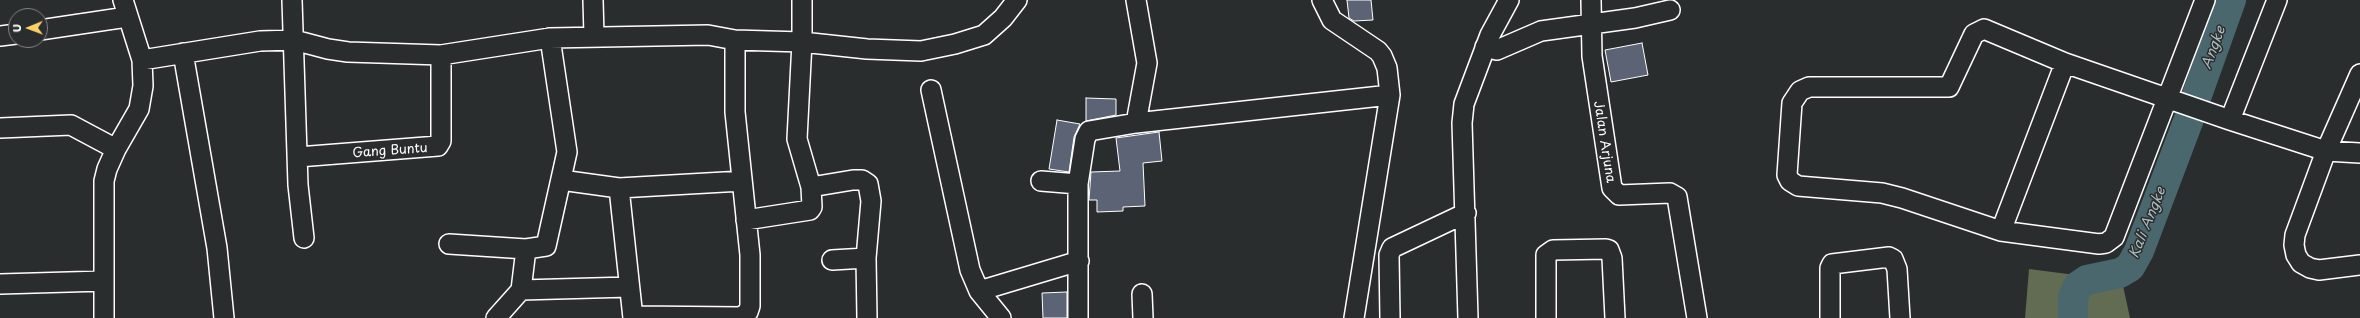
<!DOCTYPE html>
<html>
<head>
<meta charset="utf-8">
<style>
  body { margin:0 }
  #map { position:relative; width:2360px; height:318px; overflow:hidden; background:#2a2d2e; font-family:"Playpen Sans",sans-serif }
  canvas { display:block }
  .north { position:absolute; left:8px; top:8px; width:40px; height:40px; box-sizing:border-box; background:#2a2d2e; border:1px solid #7f8182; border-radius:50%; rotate:269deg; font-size:11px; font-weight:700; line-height:16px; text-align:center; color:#fff }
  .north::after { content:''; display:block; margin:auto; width:14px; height:18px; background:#ffd166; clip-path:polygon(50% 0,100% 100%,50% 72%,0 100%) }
</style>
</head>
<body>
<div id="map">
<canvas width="2360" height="318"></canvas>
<div class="north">U</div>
</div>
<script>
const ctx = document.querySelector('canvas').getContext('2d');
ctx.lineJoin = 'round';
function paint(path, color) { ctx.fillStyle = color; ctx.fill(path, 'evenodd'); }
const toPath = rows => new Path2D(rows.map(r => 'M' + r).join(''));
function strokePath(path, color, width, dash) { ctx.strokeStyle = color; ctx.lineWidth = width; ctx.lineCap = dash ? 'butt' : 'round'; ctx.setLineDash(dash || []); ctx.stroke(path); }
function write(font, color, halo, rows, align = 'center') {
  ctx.font = font + ' "Playpen Sans",sans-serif'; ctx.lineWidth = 3; ctx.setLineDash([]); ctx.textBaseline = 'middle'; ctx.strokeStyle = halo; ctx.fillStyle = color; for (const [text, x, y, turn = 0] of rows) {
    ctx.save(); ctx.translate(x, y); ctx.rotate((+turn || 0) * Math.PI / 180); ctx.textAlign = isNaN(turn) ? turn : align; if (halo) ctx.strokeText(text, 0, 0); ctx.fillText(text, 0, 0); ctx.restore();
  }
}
paint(toPath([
  [2029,269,2122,281,2130,318,2025,318]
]), '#626c53');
strokePath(toPath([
  [2197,95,2231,0],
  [2073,318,2073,297,2078,286,2087,280,2120,273,2130,267,2139,251,2189,119]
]), '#4a676e', 30);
const building = toPath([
  [1347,0,1371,0,1373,20,1354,21,1349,18,1347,0],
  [1642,43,1648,75,1611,82,1605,50,1642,43],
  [1086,98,1116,99,1116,115,1086,121,1086,98],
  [1057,120,1080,124,1074,137,1069,172,1049,169,1057,120],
  [1159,132,1162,161,1143,163,1145,206,1123,207,1123,211,1097,212,1097,200,1089,200,1091,172,1120,171,1116,138,1159,132],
  [1067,292,1067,318,1043,318,1042,293,1067,292]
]);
paint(building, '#5c6375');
strokePath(building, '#fff', 1);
const minor = toPath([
  [292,0,298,185,304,238],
  [593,0,594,36],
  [1322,0,1332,20,1378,51,1382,56,1387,68,1390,95,1354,318],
  [1591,0,1592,56,1612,188,1619,195,1670,193,1677,197,1697,318],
  [40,30,127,17],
  [0,36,16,34],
  [1485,47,1497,50,1541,31,1635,18,1670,10],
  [183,53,217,248,224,318],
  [142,60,260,41,294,40,328,49,348,52,441,55,550,38,708,35,735,40,802,42,867,49,921,51,955,44,984,35,1003,18,1017,0],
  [2065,63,2001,231,1902,198,1882,193,1798,186,1790,181,1787,175,1792,103,1800,91,1809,87,1949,87,1974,34,1984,29,2065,63,2230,120,2326,151,2360,153],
  [2360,74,2326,151,2295,235,2294,245,2296,255,2301,263,2310,268,2319,270,2360,265],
  [931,90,970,270,979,291,1001,318],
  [2230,120,2277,0],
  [1136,123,1147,63,1136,0],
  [0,128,71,125,116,149],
  [298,157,438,146,441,141,441,55],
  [561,180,619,188,742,181],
  [1041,181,1078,184],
  [811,187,853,180,862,180,868,184,871,201,866,258,867,318],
  [619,188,633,318],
  [746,220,810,210,812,207,811,187,797,139,802,42,802,0],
  [2001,231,2099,244,2106,243,2114,237,2205,0],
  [449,244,526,249,546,246,567,152,550,38],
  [832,260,866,258],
  [0,284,103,281],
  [521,290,629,287],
  [979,291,1079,261],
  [1142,294,1143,318],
  [633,316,741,317,748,312,750,306,750,255,735,112,735,40],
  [104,318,104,181,107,169,116,149,139,109,143,86,142,60,123,0],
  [496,318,521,290,526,249],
  [1078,318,1078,184,1085,139,1089,131,1136,123,1390,95],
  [1390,318,1389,255,1392,248,1466,213],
  [1468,318,1462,123,1464,104,1490,35,1509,0],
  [1546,318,1546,255,1553,250,1606,249,1609,250,1612,258,1615,318],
  [1830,318,1830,268,1832,264,1889,257,1893,259,1897,269,1900,318]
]);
strokePath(minor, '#fff', 22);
strokePath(minor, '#2a2d2e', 19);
write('13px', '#fff', '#2a2d2e', [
  ["Jalan Arjuna",1604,142,81],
  ["Gang Buntu",390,151,-4]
]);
write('italic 14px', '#aebbbe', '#2a2d2e', [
  ["Angke",2214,48,-70],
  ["Kali Angke",2148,223,-68]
]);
</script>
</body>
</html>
